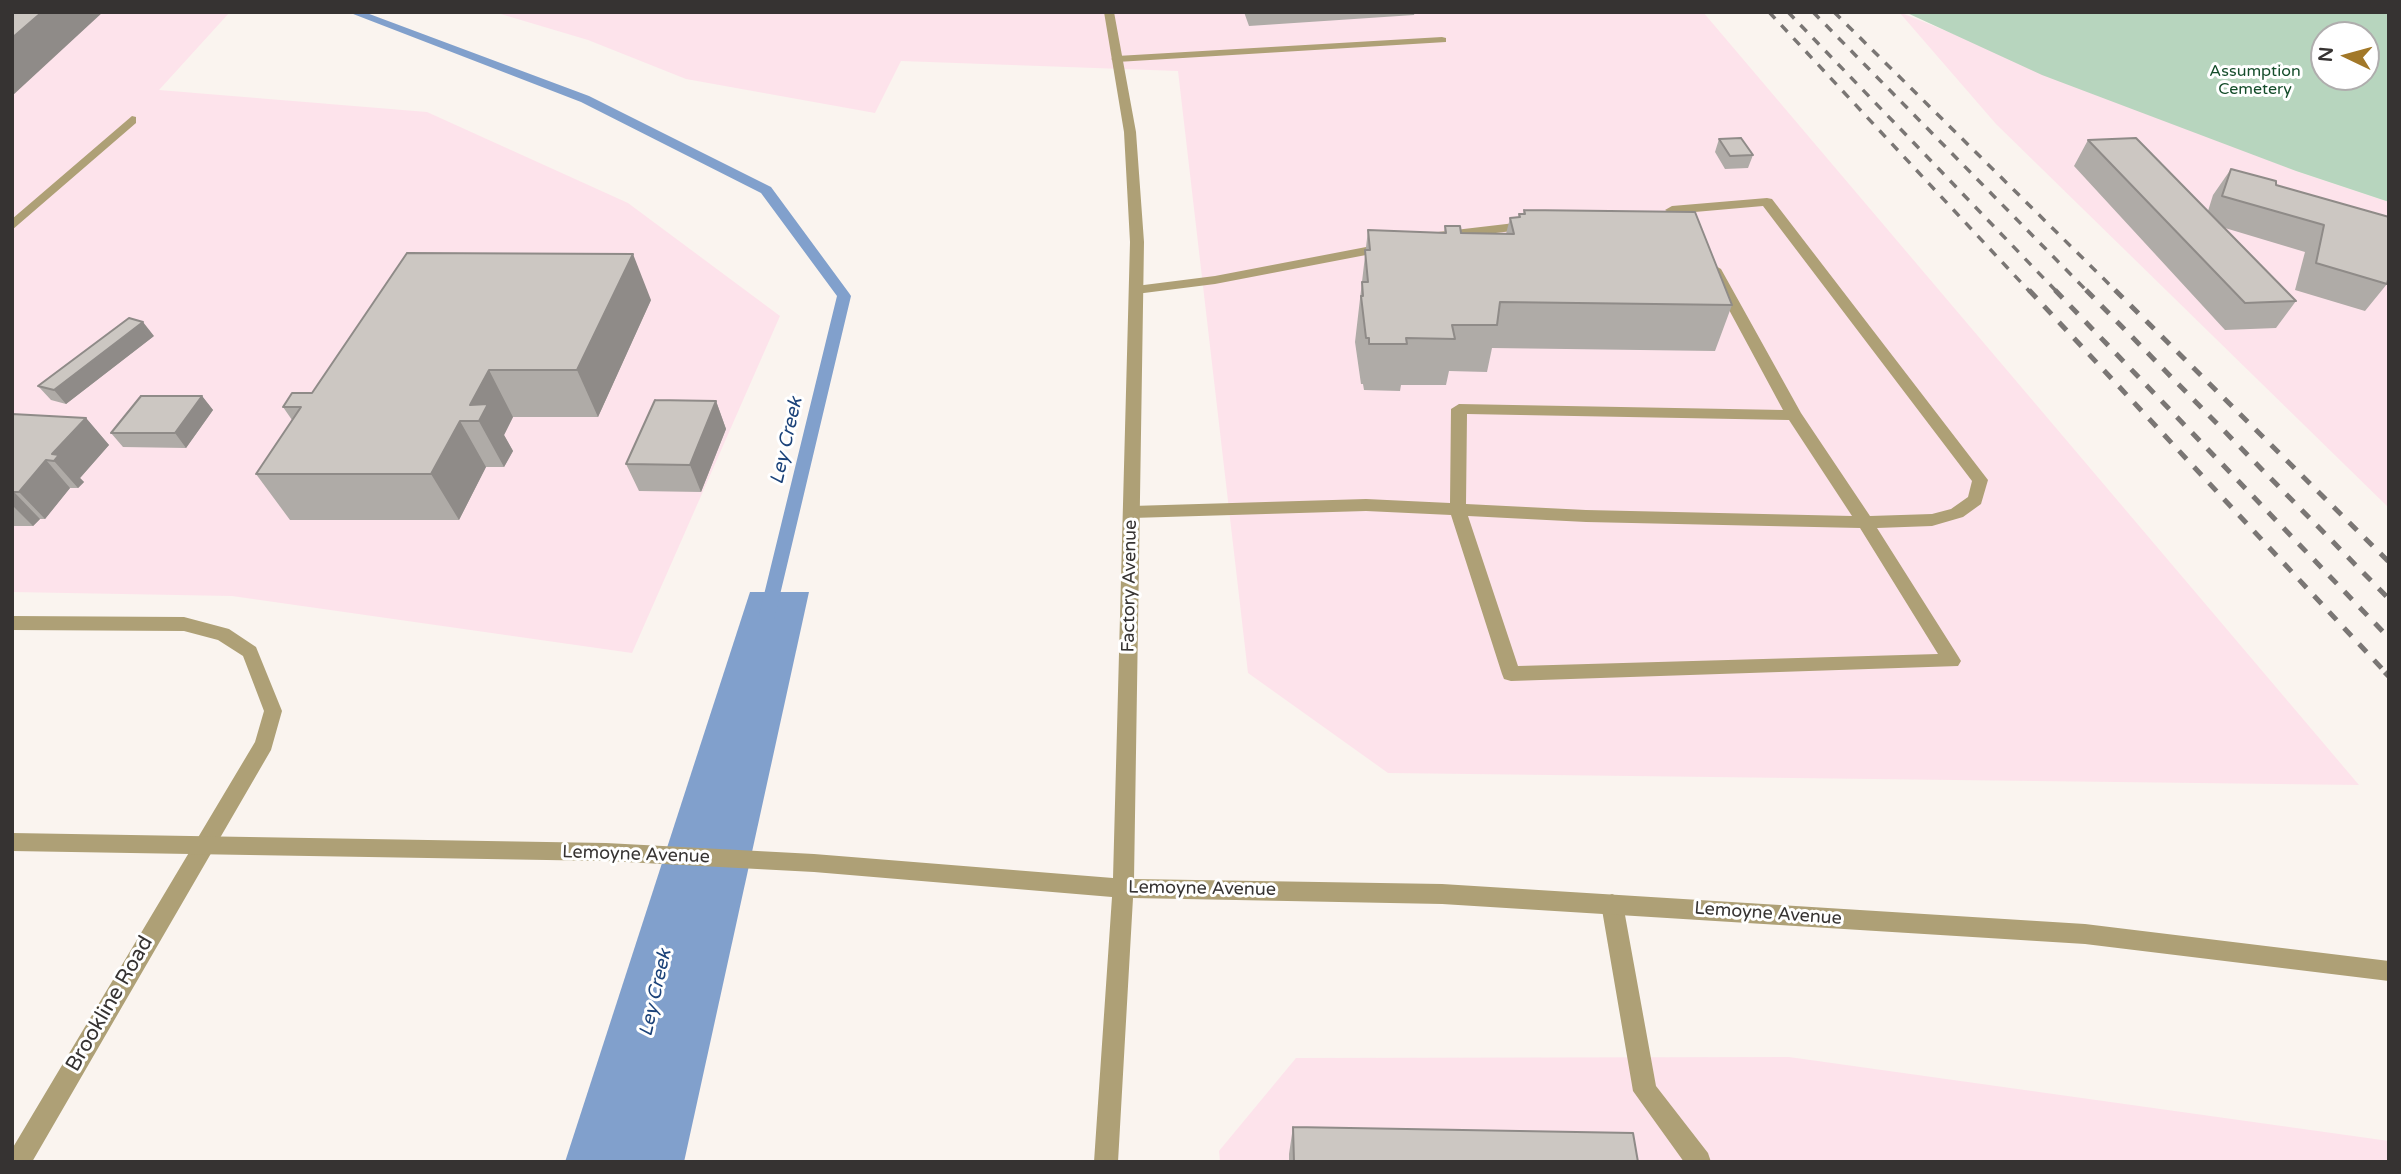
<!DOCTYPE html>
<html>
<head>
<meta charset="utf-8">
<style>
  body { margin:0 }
  #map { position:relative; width:2401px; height:1174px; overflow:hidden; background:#faf4ef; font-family:"Varela Round",sans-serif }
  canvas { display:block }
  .frame { position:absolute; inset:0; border:14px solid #363332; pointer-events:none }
  .north { position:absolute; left:2310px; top:21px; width:70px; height:70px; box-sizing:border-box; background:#fff; border:2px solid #afadad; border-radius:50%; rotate:275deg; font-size:19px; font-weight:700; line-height:28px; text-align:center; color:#363332 }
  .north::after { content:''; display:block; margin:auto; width:24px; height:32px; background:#a27828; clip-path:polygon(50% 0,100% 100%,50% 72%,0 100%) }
</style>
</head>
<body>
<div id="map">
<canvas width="2401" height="1174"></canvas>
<div class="frame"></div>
<div class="north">N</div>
</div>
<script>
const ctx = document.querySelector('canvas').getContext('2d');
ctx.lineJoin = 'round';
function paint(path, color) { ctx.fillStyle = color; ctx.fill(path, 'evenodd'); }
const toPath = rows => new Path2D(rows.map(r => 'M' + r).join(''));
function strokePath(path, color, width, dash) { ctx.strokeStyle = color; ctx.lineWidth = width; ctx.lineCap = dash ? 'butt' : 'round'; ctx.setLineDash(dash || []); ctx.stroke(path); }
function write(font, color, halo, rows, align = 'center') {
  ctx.font = font + ' "Varela Round",sans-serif'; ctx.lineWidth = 6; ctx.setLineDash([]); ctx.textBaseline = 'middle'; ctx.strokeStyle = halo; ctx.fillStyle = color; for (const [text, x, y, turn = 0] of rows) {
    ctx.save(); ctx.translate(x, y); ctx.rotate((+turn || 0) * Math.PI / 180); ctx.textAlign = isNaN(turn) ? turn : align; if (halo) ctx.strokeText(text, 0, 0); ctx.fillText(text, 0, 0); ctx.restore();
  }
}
paint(toPath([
  [12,12,230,12,159,90,427,112,628,203,780,316,632,653,232,596,12,592],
  [494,12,1703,12,2359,785,1388,773,1248,673,1178,71,901,61,875,113,686,79,588,40],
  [1899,12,2296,171,2389,202,2389,508,1996,124],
  [1789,1057,2389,1141,2389,1162,1220,1162,1219,1151,1296,1058]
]), '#fde3eb');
paint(toPath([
  [1905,12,2389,12,2389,202,2296,171,2042,75],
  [2324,35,2366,35,2366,77,2324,77]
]), '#b7d5be');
paint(toPath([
  [750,592,809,592,684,1162,565,1162]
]), '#81a0cc');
paint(toPath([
  [348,12,364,12,589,96,771,187,849,293,851,296,774,620,762,620,759,615,837,296,761,193,581,102,348,12]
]), '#81a0cc');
paint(toPath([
  [1442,37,1446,38,1446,42,1117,62,1111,59,1117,56,1442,37],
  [1767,198,1772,199,1988,480,1981,504,1963,517,1932,526,1877,528,1958,656,1961,661,1958,666,1511,681,1504,679,1502,674,1451,515,1366,511,1132,518,1124,512,1132,506,1366,499,1450,503,1451,409,1459,404,1783,410,1707,269,1714,265,1721,269,1801,413,1870,516,1932,514,1951,509,1968,497,1972,481,1763,206,1672,214,1665,210,1672,206,1767,198],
  [1467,414,1789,420,1852,516,1586,510,1466,504,1467,414],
  [1468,516,1586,522,1860,528,1938,654,1518,666,1468,516],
  [1532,221,1537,222,1537,228,1438,240,1431,236,1438,232,1532,221],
  [1387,243,1392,244,1392,250,1215,284,1136,294,1129,290,1136,286,1215,276,1387,243],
  [1612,894,1619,897,1623,904,1656,1086,1708,1153,1711,1162,1684,1162,1633,1091,1601,904,1605,897,1612,894]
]), '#aea076');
paint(toPath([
  [132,116,136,117,136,123,12,230,12,219,132,116],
  [12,616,184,617,229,629,256,647,282,711,271,750,32,1162,12,1162,12,1149,255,742,264,711,243,656,218,640,184,631,12,630,12,616]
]), '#aea076');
paint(toPath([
  [1104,12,1114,12,1136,132,1144,242,1134,879,1442,884,2085,924,2389,961,2389,981,2085,944,1442,904,1133,898,1118,1162,1094,1162,1112,897,814,872,606,861,12,851,12,833,606,843,814,854,1113,878,1130,242,1124,132,1104,12]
]), '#aea076');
strokePath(toPath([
  [1769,12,2030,292],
  [1788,12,2057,292],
  [1813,12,2088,292],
  [1834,12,2117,292]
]), '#7a7674', 3.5, [9, 9]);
strokePath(toPath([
  [2029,290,2387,674],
  [2055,290,2389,638],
  [2086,290,2389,599],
  [2115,290,2389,562]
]), '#7a7674', 5, [11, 11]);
strokePath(toPath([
  [2385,672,2389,676]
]), '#7a7674', 6, [15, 15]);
paint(toPath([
  [1244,12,1415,12,1414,15,1249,26],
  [1719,139,1753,155,1748,168,1725,169,1715,152],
  [2088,140,2208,211,2213,195,2231,169,2276,185,2389,217,2387,284,2365,311,2295,290,2305,252,2225,228,2296,301,2276,328,2225,330,2074,166],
  [1524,210,1732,305,1715,351,1492,348,1487,372,1449,371,1446,385,1401,385,1400,391,1364,390,1363,384,1361,384,1355,342,1368,230,1444,233,1445,226,1461,233,1506,234,1510,218,1518,217,1519,214,1523,214],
  [651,300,598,417,513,417,504,435,513,451,504,467,486,467,459,520,290,520,256,474,292,420,283,407,312,393],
  [154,336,66,404,51,400,38,386],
  [202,396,213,410,186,448,123,447,111,433],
  [716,401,726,429,701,492,639,491,626,464],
  [12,414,86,418,109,445,80,478,84,482,78,488,70,488,45,519,40,519,33,526,12,526],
  [1293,1127,1638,1162,1289,1162,1289,1154]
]), '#afaba7');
paint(toPath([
  [42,12,103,12,12,96,12,38],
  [633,254,651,300,598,417,577,370],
  [143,322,154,336,66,404,54,390],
  [489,370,513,417,504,435,513,451,504,467,470,405],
  [202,396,213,410,186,448,175,433],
  [716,401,726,429,701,492,690,465],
  [86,418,109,445,80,478,84,482,78,488,54,461,52,454],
  [460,421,486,467,459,520,431,474],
  [46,460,70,488,45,519,19,492],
  [14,492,40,519,33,526,12,505,12,494]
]), '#8f8b88');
const building = toPath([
  [12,12,42,12,12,38,12,12],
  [1741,138,1753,155,1730,156,1719,139,1741,138],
  [2136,138,2296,301,2245,303,2088,140,2136,138],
  [2231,169,2276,181,2276,185,2389,217,2389,276,2387,284,2316,263,2324,225,2222,196,2231,169],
  [1524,210,1695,212,1732,305,1500,302,1497,325,1452,325,1455,339,1406,338,1407,344,1369,344,1369,338,1366,338,1361,296,1363,296,1362,282,1368,282,1365,250,1370,250,1368,230,1446,233,1445,226,1460,226,1461,233,1514,234,1510,218,1520,217,1519,214,1525,214,1524,210],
  [407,253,633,254,577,370,489,370,470,405,488,404,479,421,460,421,431,474,256,474,301,407,283,407,292,393,312,393,407,253],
  [129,318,143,322,54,390,38,386,129,318],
  [141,396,202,396,175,433,111,433,141,396],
  [655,400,716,401,690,465,626,464,655,400],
  [12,414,86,418,52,454,59,455,54,461,46,460,19,492,14,492,12,494,12,414],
  [1293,1127,1633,1133,1638,1162,1294,1162,1293,1127]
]);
paint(building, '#ccc7c2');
strokePath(building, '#8f8b88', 2);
write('16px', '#154d2b', '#fff', [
  ["Assumption",2255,72],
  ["Cemetery",2255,90]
]);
write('18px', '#363332', '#fff', [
  ["Factory Avenue",1130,586,-89],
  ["Lemoyne Avenue",636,855,2],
  ["Lemoyne Avenue",1202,889,1],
  ["Lemoyne Avenue",1768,914,4]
]);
write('italic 19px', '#1b4279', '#fff', [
  ["Ley Creek",787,441,-77],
  ["Ley Creek",656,993,-77]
]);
write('21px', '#363332', '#fff', [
  ["Brookline Road",110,1004,-60]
]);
</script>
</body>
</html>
